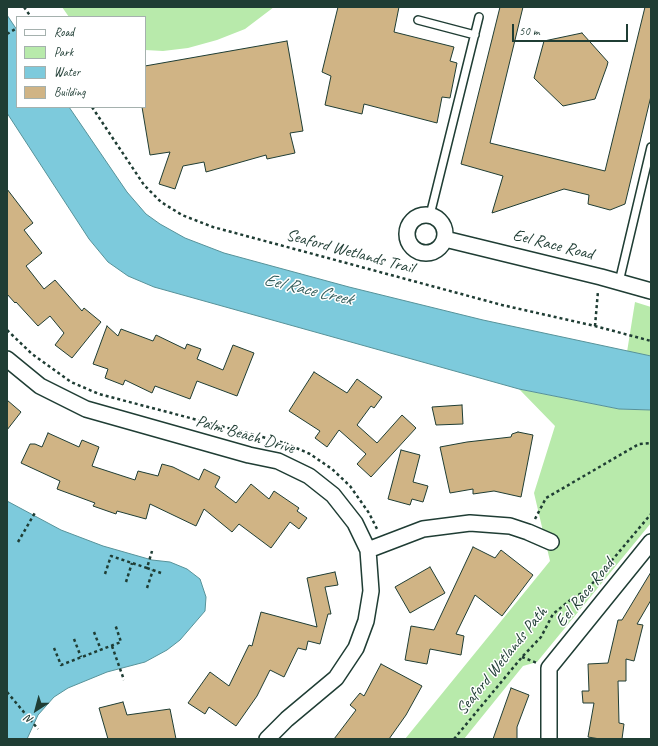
<!DOCTYPE html>
<html>
<head>
<meta charset="utf-8">
<style>
  body { margin:0 }
  #map { position:relative; width:658px; height:746px; overflow:hidden; background:#fff; font-family:Caveat,sans-serif }
  canvas { display:block }
  .frame { position:absolute; inset:0; border:8px solid #1f3d34; pointer-events:none }
  .legend { position:absolute; left:16px; top:16px; width:130px; height:92px; box-sizing:border-box; background:#fff; border:1px solid #a5b1ae; margin:0; padding:5px 7px; list-style:none; font-size:12px; color:#1f3d34 }
  .legend li { display:flex; align-items:center; gap:8px; height:20px }
  .legend b { width:20px; border:1px solid #a5b1ae }
  .north { position:absolute; left:16px; top:690px; width:40px; height:40px; -webkit-text-stroke:3px #fff; paint-order:stroke; rotate:216deg; font-size:11px; font-weight:700; line-height:16px; text-align:center; color:#1f3d34 }
  .north::after { content:''; display:block; margin:auto; width:14px; height:18px; background:#1f3d34; clip-path:polygon(50% 0,100% 100%,50% 72%,0 100%) }
  .scale { position:absolute; left:512px; top:24px; width:116px; height:18px; box-sizing:border-box; border:2px solid #1f3d34; border-top:0; padding-left:5px; font-size:12px; line-height:14px; white-space:nowrap; color:#1f3d34; -webkit-text-stroke:3px #fff; paint-order:stroke }
</style>
</head>
<body>
<div id="map">
<canvas width="658" height="746"></canvas>
<div class="frame"></div>
<ul class="legend">
<li><b style="height:5px;background:#fff"></b>Road</li>
<li><b style="height:11px;background:#b8eaab"></b>Park</li>
<li><b style="height:11px;background:#7dcadc"></b>Water</li>
<li><b style="height:11px;background:#d0b485"></b>Building</li>
</ul>
<div class="north">N</div>
<div class="scale">50 m</div>
</div>
<script>
const ctx = document.querySelector('canvas').getContext('2d');
ctx.lineJoin = 'round';
function paint(path, color) { ctx.fillStyle = color; ctx.fill(path, 'evenodd'); }
const toPath = rows => new Path2D(rows.map(r => 'M' + r).join(''));
function strokePath(path, color, width, dash) { ctx.strokeStyle = color; ctx.lineWidth = width; ctx.lineCap = dash ? 'butt' : 'round'; ctx.setLineDash(dash || []); ctx.stroke(path); }
function write(font, color, halo, rows, align = 'center') {
  ctx.font = font + ' Caveat,sans-serif'; ctx.lineWidth = 3; ctx.setLineDash([]); ctx.textBaseline = 'middle'; ctx.strokeStyle = halo; ctx.fillStyle = color; for (const [text, x, y, turn = 0] of rows) {
    ctx.save(); ctx.translate(x, y); ctx.rotate((+turn || 0) * Math.PI / 180); ctx.textAlign = isNaN(turn) ? turn : align; if (halo) ctx.strokeText(text, 0, 0); ctx.fillText(text, 0, 0); ctx.restore();
  }
}
paint(toPath([
  [62,7,274,7,245,29,217,40,188,48,163,51,145,50,145,17,69,17],
  [635,302,651,307,651,356,627,352],
  [519,389,619,409,651,410,651,523,537,662,523,666,464,739,405,739,550,561,534,493,555,426]
]), '#b8eaab');
const water = toPath([
  [7,15,17,30,17,107,69,107,127,192,146,214,160,224,185,238,224,253,349,287,483,320,651,356,651,410,619,409,519,389,154,287,128,276,108,262,89,239,7,113,7,15],
  [7,501,61,530,103,546,152,560,170,562,187,569,200,579,206,597,205,611,180,640,167,650,145,662,107,672,68,688,54,697,38,715,27,739,7,739,7,501]
]);
paint(water, '#7dcadc');
strokePath(water, '#579299', 1);
const building = toPath([
  [338,7,399,7,394,32,454,47,450,61,457,63,450,98,442,97,437,123,364,104,362,114,325,105,331,76,322,72,338,7],
  [500,7,523,7,490,143,605,171,645,7,651,7,651,96,625,204,610,210,588,204,589,195,564,189,492,213,503,176,461,164,500,7],
  [582,33,608,62,607,66,595,99,563,106,534,78,544,41,582,33],
  [287,41,303,131,290,133,295,153,267,159,266,155,206,172,204,162,183,166,175,189,159,184,170,152,150,155,142,107,145,107,145,66,287,41],
  [7,189,33,223,24,230,42,253,26,266,44,289,55,280,82,311,84,308,101,322,72,358,55,345,64,333,50,316,38,326,16,302,15,303,7,294,7,189],
  [107,326,118,336,121,329,153,341,156,335,185,349,187,344,201,349,197,359,223,370,233,345,254,353,237,396,197,381,190,399,155,386,152,393,125,380,123,385,105,378,108,369,93,364,107,326],
  [314,372,347,393,357,379,382,397,374,408,371,406,357,425,377,443,402,415,416,428,371,477,357,464,366,454,339,430,327,447,315,438,320,431,289,411,314,372],
  [7,400,21,412,7,430,7,400],
  [462,405,463,424,436,425,432,407,462,405],
  [518,432,533,435,521,497,494,491,473,494,473,489,450,493,440,447,467,442,511,437,512,434,518,432],
  [48,433,79,447,82,440,99,447,92,466,135,480,138,471,158,476,162,464,173,467,199,480,204,469,220,477,215,487,236,503,251,484,269,499,274,491,299,508,297,511,307,518,299,529,290,522,271,548,239,524,232,532,204,509,196,526,150,504,146,519,117,511,116,514,93,506,95,503,57,489,60,481,21,463,30,444,35,444,42,447,48,433],
  [401,450,420,455,413,482,428,486,423,502,412,499,410,505,388,499,401,450],
  [473,547,495,558,501,550,533,575,502,616,475,595,456,634,464,636,461,655,430,649,427,664,405,660,411,626,434,630,473,547],
  [430,567,445,593,410,613,395,587,430,567],
  [335,572,338,585,325,587,331,614,328,614,320,644,308,641,306,650,298,648,284,677,270,670,257,696,236,726,209,707,205,714,188,703,210,672,229,686,249,645,252,646,261,612,317,627,307,578,335,572],
  [651,572,651,600,637,624,643,625,634,661,626,659,626,681,618,681,619,723,624,724,622,739,600,739,588,737,594,703,583,703,582,691,589,691,588,664,608,663,618,620,622,620,651,572],
  [381,664,422,686,406,715,389,739,334,739,356,710,350,705,360,693,364,696,381,664],
  [511,688,529,695,517,727,517,739,493,739,511,688],
  [123,702,127,715,170,709,176,739,108,739,99,708,123,702]
]);
paint(building, '#d0b485');
strokePath(building, '#1f3d34', 1);
const service = toPath([
  [418,20,475,35],
  [430,215,479,17],
  [619,282,651,147]
]);
const minor = toPath([
  '407 234a19 19 0 1 1 38 0a19 19 0 1 1-38 0Z',
  [445,239,601,277,651,291],
  [7,359,40,386,86,409,249,455,278,461,309,476,333,495,355,523,368,550,371,591,366,621,356,648,336,678,287,719,267,739],
  [368,550,423,529,470,523,510,526,528,532,551,542],
  [549,739,549,668,651,542]
]);
strokePath(service, '#1f3d34', 10);
strokePath(minor, '#1f3d34', 18);
strokePath(toPath([
  [24,7,31,17],
  [7,34,17,28],
  [92,107,144,185,161,202,182,215,213,227,502,305,595,326,651,341],
  [595,326,598,291],
  [7,330,32,354,71,382,99,394,285,443,310,454,332,469,350,486,369,513,377,529],
  [535,519,546,498,639,444,651,443],
  [18,542,36,511],
  [147,568,161,573],
  [105,574,111,556,147,568,152,551],
  [126,582,132,563],
  [147,588,153,570],
  [94,632,101,650],
  [74,639,81,657],
  [112,646,124,680],
  [54,648,61,665,121,642,115,624],
  [522,657,537,663],
  [7,692,38,729],
  [454,739,522,657,541,637,553,614,574,597,586,591,651,514]
]), '#1f3d34', 2.5, [3, 3]);
strokePath(service, '#fff', 7);
strokePath(minor, '#fff', 15);
write('17px', '#1f3d34', '#fff', [
  ["Eel Race Road",553,245,14],
  ["Seaford Wetlands Trail",350,252,15],
  ["Palm Beach Drive",245,435,16],
  ["Eel Race Road",585,593,-51],
  ["Seaford Wetlands Path",502,661,-51]
]);
write('italic 18px', '#36605e', '#fff', [
  ["Eel Race Creek",308,290,13]
]);
</script>
</body>
</html>
